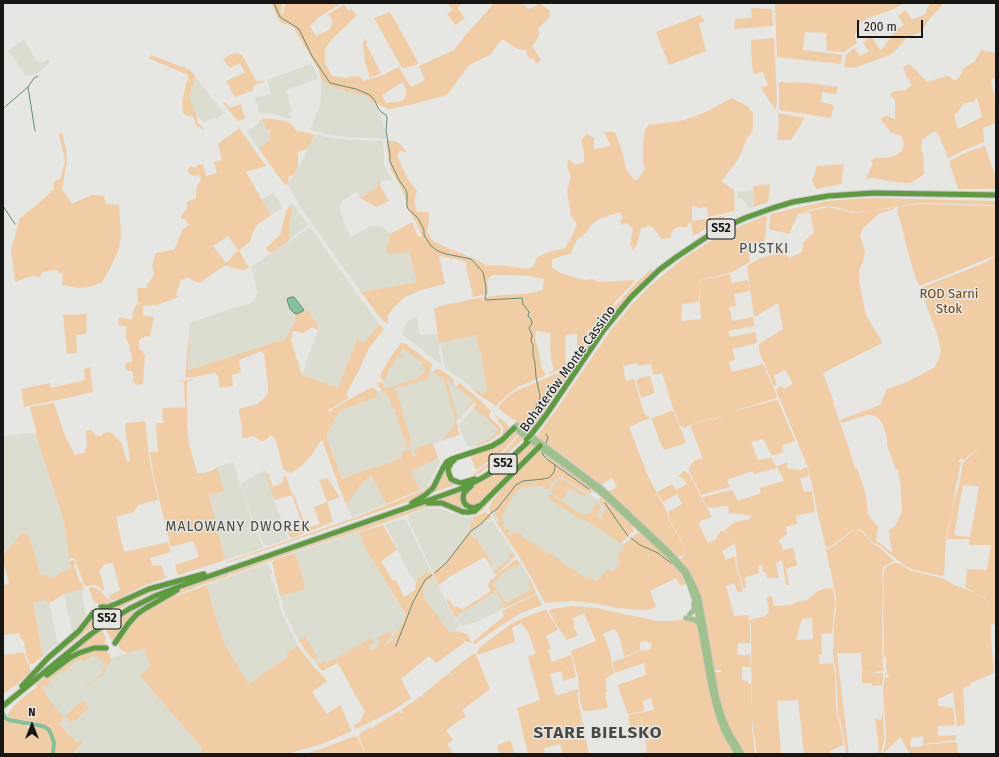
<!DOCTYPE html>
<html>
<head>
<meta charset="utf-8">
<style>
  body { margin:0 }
  #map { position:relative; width:999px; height:757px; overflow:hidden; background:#e6e6e2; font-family:"Fira Sans",sans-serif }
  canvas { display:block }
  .frame { position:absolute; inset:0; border:4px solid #161715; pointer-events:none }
  .north { position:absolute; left:12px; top:705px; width:40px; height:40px; -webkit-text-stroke:3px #e6e6e2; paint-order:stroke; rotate:0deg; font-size:11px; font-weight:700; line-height:16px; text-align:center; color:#161715 }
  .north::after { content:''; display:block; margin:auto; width:14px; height:18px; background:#161715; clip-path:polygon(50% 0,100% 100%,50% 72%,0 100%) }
  .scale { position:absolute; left:857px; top:20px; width:66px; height:18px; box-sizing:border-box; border:2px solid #161715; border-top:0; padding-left:5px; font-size:12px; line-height:14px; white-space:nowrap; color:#161715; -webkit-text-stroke:3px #e6e6e2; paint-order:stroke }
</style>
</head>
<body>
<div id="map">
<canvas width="999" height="757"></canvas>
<div class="frame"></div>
<div class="north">N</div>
<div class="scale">200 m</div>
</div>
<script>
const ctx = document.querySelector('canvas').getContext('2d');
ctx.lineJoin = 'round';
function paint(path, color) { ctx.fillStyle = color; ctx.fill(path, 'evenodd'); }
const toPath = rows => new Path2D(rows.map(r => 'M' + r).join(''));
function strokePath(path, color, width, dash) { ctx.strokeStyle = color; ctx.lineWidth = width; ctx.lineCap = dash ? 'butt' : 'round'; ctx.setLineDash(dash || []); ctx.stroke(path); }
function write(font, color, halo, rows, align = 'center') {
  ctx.font = font + ' "Fira Sans",sans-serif'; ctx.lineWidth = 3; ctx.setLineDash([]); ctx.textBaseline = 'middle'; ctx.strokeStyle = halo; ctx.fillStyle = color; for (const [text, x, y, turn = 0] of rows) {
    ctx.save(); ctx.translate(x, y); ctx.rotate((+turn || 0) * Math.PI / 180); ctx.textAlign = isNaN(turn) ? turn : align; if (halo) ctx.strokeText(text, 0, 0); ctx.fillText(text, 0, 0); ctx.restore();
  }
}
paint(toPath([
  [24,40,37,62,40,61,42,63,48,59,50,62,37,74,26,76,8,50],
  [311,64,316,71,318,79,286,90,292,112,289,113,291,117,290,119,270,113,260,114,255,98,271,94,267,80],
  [197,79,224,113,217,119,215,117,203,123,195,112,190,101,191,87,194,80],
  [321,79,328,85,351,93,364,95,374,101,384,126,386,139,350,137,326,134,310,130,320,105,321,97],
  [259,120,262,120,268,131,271,139,259,149,247,132,259,123],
  [316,134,325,137,351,140,382,141,384,149,384,165,392,180,377,181,378,187,360,198,356,192,342,201,339,209,350,237,371,226,383,227,390,234,389,243,409,252,417,282,361,292,299,205,288,184,298,169],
  [753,190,754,207,748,208,743,199,737,198,737,192],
  [273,193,283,208,271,215,262,199],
  [292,203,307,224,307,226,295,235,288,241,291,233,289,227,292,211,291,207,289,207,288,205],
  [310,227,342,273,379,324,376,329,364,342,357,339,338,389,302,375,319,327,308,312,304,310,294,297,290,309,294,313,296,321,285,339,187,370,190,323,227,310,252,303,258,293,251,267],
  [417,316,420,335,437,334,440,349,439,351,439,354,440,355,442,365,424,352,422,349,419,347,402,335,407,322],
  [476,335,478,349,480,349,487,390,483,395,445,368,440,342],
  [402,347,429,366,428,368,444,377,458,427,457,429,459,433,461,434,433,444,440,462,429,483,424,488,420,490,404,458,344,484,327,438,327,434,338,413,341,411,376,397,378,394,378,392,382,390,381,382,391,363],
  [448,380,474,399,458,421,447,381],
  [475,407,493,424,498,430,496,435,490,440,483,444,470,447,467,446,459,425],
  [32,433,36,435,64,522,71,569,59,573,54,578,44,575,40,573,29,536,23,532,6,551,3,549,3,436],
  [233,462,253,523,263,547,263,548,225,560,209,495,224,491,217,467],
  [265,470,274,500,288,539,267,546,264,544,259,534,245,498,241,484,242,483],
  [371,475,386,504,352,517,346,505,356,492,359,486],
  [561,475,589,494,599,500,606,509,622,543,625,544,633,551,609,581,538,591,533,580,519,556,491,514,498,510,515,489,558,478],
  [427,508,434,508,441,509,464,517,474,517,469,529,470,530,446,562,433,572,407,518,409,515],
  [402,519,404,519,407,523,431,572,422,575,416,582,408,571,386,526,386,524],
  [492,520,515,555,496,575,470,532,488,521,489,522],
  [359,532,364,546,403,612,405,616,404,621,393,638,389,641,376,665,362,649,322,671,306,651,298,639,285,613,280,596,303,590,305,584,295,553],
  [516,560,519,561,528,575,536,592,535,594,474,623,471,623,464,626,462,626,455,617,496,591,491,583,512,562],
  [268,563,272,572,270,577,271,581,274,584,281,610,287,624,298,646,286,653,288,656,249,684,225,645,214,612,207,585],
  [434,576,444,598,455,619,460,626,455,631,450,633,434,611,426,601,424,597,423,589,424,586,427,582],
  [84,589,82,597,86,610,85,616,79,625,72,632,64,594],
  [46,600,49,603,58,643,44,655,42,652,33,603],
  [143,649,144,649,151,666,140,676,202,748,201,754,75,754,84,742,78,743,67,733,42,700,38,686,80,657,90,654,109,658]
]), '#dbddd1');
paint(toPath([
  [271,3,283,3,281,8,281,13,283,14,284,8,286,3,342,3,319,17,310,26,316,36,329,30,333,22,328,14,344,5,349,11,351,9,357,15,333,38,325,49,325,63,332,76,346,78,352,76,360,77,364,81,383,75,399,67,408,83,412,87,425,80,419,66,454,50,468,32,492,6,493,3,522,3,528,9,535,7,537,3,539,3,549,10,550,17,537,29,540,33,535,43,532,46,541,60,537,63,533,59,528,57,526,50,518,49,502,39,490,55,469,65,447,95,410,105,389,109,379,105,364,95,351,93,328,85,321,79,319,71,294,28,289,25,282,23,278,19],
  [403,82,406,90,406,95,404,100,395,102,386,103,382,95],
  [447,3,463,3,457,7,465,18,455,25,447,14,453,10],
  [775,3,905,3,891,10,868,18,860,23,855,35,857,43,844,52,827,51,826,33,805,32,803,50,843,55,841,64,777,57],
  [930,3,944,3,932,16,921,32,913,35,905,39,898,48,890,55,854,68,844,67,846,55,854,48,860,56,869,51,863,43,871,36,880,50,884,47,895,31,904,25,898,16,905,10,912,20,925,14],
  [751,8,772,9,773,26,734,29,735,19,752,18],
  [390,12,419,64,405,68,402,68,374,18],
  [700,15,705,21,699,23,706,51,669,65,656,32],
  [365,38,367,43,366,44,381,73,370,78,365,62,363,44],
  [774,38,777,99,776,109,775,109,760,87,768,86,763,72,753,74,751,49,751,40],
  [981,50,996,53,996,76,991,80,996,104,996,123,983,128,984,140,984,142,964,150,948,158,939,135,935,131,928,135,922,140,921,147,923,155,924,174,919,178,910,183,902,183,873,178,866,179,873,163,871,160,875,158,887,158,894,156,902,151,904,143,901,135,891,133,880,118,887,116,895,119,895,100,893,99,890,94,895,91,906,90,912,85,907,78,903,67,910,64,927,82,946,76,950,77,955,81,960,76,964,68,975,61],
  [977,97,982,117,958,129,954,115,958,112,963,104,974,101],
  [238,53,242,55,257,82,265,80,264,82,254,85,252,93,251,91,235,97,230,89,231,88,226,81,245,73,240,63,230,68,223,60,231,54],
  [151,55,190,70,196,77,191,88,190,100,196,113,198,123,204,129,203,130,196,125,193,116,187,116,183,113,182,102,186,84,188,80,188,75,148,58],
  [779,82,811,83,838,87,836,94,822,92,821,102,834,105,831,118,779,110],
  [731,98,747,106,753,113,753,130,746,140,739,158,732,168,721,181,734,190,735,211,708,217,707,207,700,208,692,206,692,221,724,216,725,220,709,227,693,236,691,222,688,224,687,227,678,227,673,230,670,238,662,239,656,231,651,226,641,228,637,244,633,251,630,243,633,229,627,223,622,225,620,221,623,218,620,212,599,219,591,225,586,233,577,240,570,254,561,256,552,260,552,267,560,273,576,278,585,280,594,279,597,282,601,282,633,280,634,281,634,282,616,301,615,302,614,305,593,333,591,333,588,329,587,329,590,336,578,355,577,354,577,334,566,335,565,352,566,364,574,358,574,359,566,366,550,374,549,373,554,370,551,360,550,341,551,334,536,330,535,337,538,349,542,369,545,373,545,376,520,386,517,386,517,388,507,395,496,406,479,395,472,388,475,389,483,394,487,390,480,349,478,349,476,335,439,343,434,309,440,306,473,299,500,295,527,294,543,290,543,284,544,282,544,279,528,276,506,275,492,275,487,281,488,294,473,297,465,261,439,256,445,284,421,290,405,297,393,308,388,316,388,324,382,320,361,292,417,282,409,252,388,254,385,245,389,243,390,234,412,222,418,237,422,236,419,228,409,210,402,189,391,170,389,162,386,141,394,141,399,143,406,151,406,152,399,151,397,156,409,181,417,191,414,202,417,212,428,212,429,219,427,231,432,240,445,247,475,259,486,265,506,266,527,269,533,267,537,257,550,252,565,248,572,236,577,224,571,216,570,210,567,190,571,177,567,166,569,159,575,165,584,162,584,153,581,141,586,134,594,138,594,149,611,146,604,132,615,132,623,154,626,169,634,180,638,179,645,169,643,162,643,147,644,134,648,125,681,121,704,113],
  [222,102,225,102,229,108,241,104,245,119,238,121],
  [778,113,805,118,791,140,777,140,779,121],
  [264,118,286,121,289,123,290,123,297,131,309,133,315,135,308,148,304,150,298,152,298,167,294,175,290,176,288,177,289,183,288,184,285,185,259,149,271,139,269,132,270,131,270,130,268,131,262,120],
  [239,128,266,166,246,172,271,215,257,225,252,234,250,242,239,250,249,268,243,270,236,269,227,266,224,266,205,279,201,283,194,281,187,277,184,280,181,279,176,295,179,297,157,305,143,306,143,316,154,317,150,336,144,337,139,340,139,350,142,350,145,356,143,384,136,385,133,381,133,372,131,371,129,371,126,370,125,366,126,363,132,362,132,359,129,344,125,337,127,327,118,325,119,317,132,320,133,312,136,305,140,304,138,301,137,288,147,288,147,284,150,282,154,273,152,266,156,253,174,250,183,229,189,225,185,219,181,219,181,216,187,209,187,202,196,198,196,190,201,178,199,175,193,176,189,173,188,170,190,166,195,168,199,164,203,165,206,176,217,173,214,162,222,160,218,144,238,129],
  [228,236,238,250,226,263,213,246],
  [59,133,62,133,66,149,67,163,62,189,72,204,82,199,93,195,104,196,106,204,119,205,121,234,120,244,117,254,107,274,101,283,88,287,79,288,62,285,63,275,56,270,42,272,40,277,31,276,15,282,11,250,20,218,39,203,54,189,54,181,60,179,65,161],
  [985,146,996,178,996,189,958,189,949,161,967,152],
  [844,164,841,184,816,189,812,181,817,166],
  [377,181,380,181,380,186,389,201,376,207,360,198,378,187],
  [770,184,768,202,754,207,753,186],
  [876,198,996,201,996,205,918,203,871,211,857,212,849,211,836,207,826,206,809,210,798,214,789,234,769,229,771,214,787,210,827,201,852,199],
  [918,204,996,206,996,626,991,623,991,636,994,673,971,683,971,685,963,688,965,725,957,726,953,692,938,699,939,706,953,708,955,725,938,726,938,734,939,736,956,735,956,740,923,744,923,736,912,738,910,743,911,747,919,747,923,745,954,742,957,743,958,754,910,754,900,737,883,754,885,745,886,735,883,688,885,676,886,676,886,678,889,678,888,675,885,674,885,673,887,673,886,662,888,661,886,661,886,657,884,656,884,646,883,612,884,594,883,575,885,569,887,566,894,563,898,563,911,571,942,578,955,585,978,594,985,599,991,608,985,598,965,587,967,569,987,570,991,545,969,545,969,539,947,539,951,511,959,485,963,463,971,455,981,448,970,454,964,460,961,458,958,462,961,462,951,511,946,539,944,574,943,576,914,570,905,566,880,546,871,541,862,530,858,529,851,531,833,545,827,548,825,545,822,530,817,511,812,484,807,465,776,390,780,386,784,389,793,384,785,370,774,376,777,385,775,386,774,386,761,356,759,349,759,344,783,329,778,303,754,317,747,268,748,265,750,264,761,258,775,254,783,248,789,258,802,252,803,243,814,232,810,212,800,214,801,213,828,207,833,208,853,213,871,211,894,208,895,209,880,213,875,217,863,228,861,232,860,236,863,244,865,252,863,262,859,270,859,282,866,315,881,340,882,343,823,373,834,402,833,403,849,448,855,468,857,468,866,495,868,514,878,527,876,540,892,553,891,544,889,534,889,530,896,525,902,512,900,481,898,472,900,471,898,469,896,470,887,445,887,437,883,425,880,420,874,415,867,415,841,423,840,420,880,405,887,389,907,382,935,367,939,358,941,350,937,334,920,288,972,268,989,261,989,260,994,257,994,256,922,285,919,285,916,279,911,263,897,209,898,207],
  [963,485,976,486,979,487,971,533,969,537,954,535],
  [289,207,291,207,292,211,289,227,291,233,288,241,272,253,268,252,266,248,280,235,286,211],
  [767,215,766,231,764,244,755,244,748,245,750,262,732,272,700,280,699,282,699,301,693,303,682,304,681,321,701,319,699,284,701,280,730,274,732,283,748,280,750,291,734,294,736,306,729,307,732,321,753,317,755,326,728,331,730,337,755,332,756,333,757,343,732,349,735,360,729,362,732,372,763,364,777,396,776,398,728,413,716,418,704,420,686,427,682,427,680,425,673,408,662,373,653,375,651,364,638,366,637,363,623,366,626,381,634,379,644,413,650,418,629,427,648,476,667,512,669,520,684,546,685,550,684,553,683,555,677,558,608,492,617,487,612,478,605,482,601,486,598,482,564,456,556,452,536,437,554,413,610,331,633,303,650,286,681,260,707,243,736,228],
  [651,269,653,272,624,301,604,326,540,418,530,432,526,428,531,423,532,420,530,421,525,427,523,426,515,421,515,419,512,419,499,409,500,405,505,399,514,392,562,371,575,361,610,312,633,286],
  [304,310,308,311,319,327,318,330,312,327,304,333,293,331,291,340,302,375,338,388,357,339,364,342,376,329,379,324,384,329,369,348,359,370,346,394,349,398,331,409,328,409,330,413,333,409,357,395,371,388,375,389,378,392,378,394,376,397,341,411,338,413,327,434,327,439,342,479,371,468,378,467,394,461,401,458,404,451,410,450,412,453,411,456,414,457,416,455,413,450,418,449,418,447,432,443,438,458,411,471,420,490,386,504,371,475,359,486,356,492,346,505,322,440,320,442,311,456,300,467,291,473,286,471,283,468,278,448,275,438,270,435,268,438,264,441,261,441,253,436,245,438,242,437,242,427,239,412,239,409,257,404,265,397,268,393,268,385,264,354,262,351,239,360,241,372,232,375,233,386,220,388,218,376,215,373,212,373,195,377,185,378,190,323,188,370,285,339,296,321,294,313,297,314,303,311],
  [87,314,86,334,76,335,77,353,67,354,63,315],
  [401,343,406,344,432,364,431,369,429,369,429,371,430,372,428,379,401,387,398,387,395,388,394,389,397,393,401,407,396,409,401,407,411,440,410,446,409,447,406,446,406,443,395,413,396,412,395,409,393,409,389,397,387,395,385,395,386,392,384,391,383,392,379,387,377,384,378,382,381,382,383,384,383,388,388,388,418,378,424,372,425,368,422,365,423,363,403,348,400,354,403,356,402,357,399,356,387,372,389,373,386,377,387,378,387,379,384,380,382,380,380,376,381,373,390,358],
  [90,367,93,392,76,396,24,407,21,389,50,383,51,388,85,380,84,369],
  [436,369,440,369,452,378,455,382,453,384,448,380,447,381,458,419,456,420,456,422,458,427,457,429,459,433,461,434,443,440,444,438,454,426,456,422,444,381,441,377,435,374,434,372],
  [650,376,655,393,641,398,636,381,639,378],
  [195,379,187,382,187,428,189,443,197,473,204,473,214,470,217,467,224,491,209,495,225,560,179,575,177,574,175,565,199,557,193,541,171,547,154,478,150,452,158,452,156,423,163,423,162,408,185,407,184,382,178,381],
  [459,383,472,393,490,410,491,412,489,415,490,418,500,427,501,430,500,434,497,436,498,434,497,434,496,437,488,442,477,446,476,445,477,444,490,439,494,435,496,435,496,432,498,430,483,415,482,415,474,408,473,408,476,404,475,402,473,403,460,418,460,416,461,415,462,415,471,403,473,398,471,397,470,398,457,387,455,388],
  [776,400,778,401,795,441,782,445,783,452,772,456,763,439,751,442,758,460,771,458,777,468,754,474,753,471,729,479,727,480,730,487,701,495,689,471,689,467,695,460,703,458,690,426,706,420,716,419,728,413],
  [54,403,64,434,75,455,84,453,86,448,87,442,86,432,88,430,91,430,96,436,101,436,104,433,109,432,113,434,122,444,125,456,128,462,130,461,125,426,126,423,145,421,150,463,158,500,138,505,134,512,116,517,124,552,168,542,171,552,150,558,153,566,161,565,166,578,145,585,122,597,115,600,112,600,108,596,120,590,113,563,105,564,99,571,104,587,103,591,98,586,95,585,85,586,83,582,75,559,72,558,69,558,64,522,36,435,36,431,30,407],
  [671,411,674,412,686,443,664,450,660,442,652,419,653,418],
  [494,414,508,425,509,429,507,433,493,444,451,458,431,488,418,498,227,563,226,562,354,518,424,490,431,484,442,463,445,459,453,455,487,445,497,439,502,435,503,431,503,427,498,421,499,420],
  [513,432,516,432,518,433,518,434,504,450,476,470,470,455],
  [520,434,525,438,504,456,480,473,469,478,462,480,468,478,505,452],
  [531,442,533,444,534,448,479,504,475,506,467,504,464,497,470,488,502,468,515,457],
  [538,450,541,450,547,454,552,459,592,489,593,492,589,494,563,477,558,478,553,482,548,489,545,489,541,486,537,486,522,487,516,492,502,515,502,519,504,523,503,526,504,527,503,529,505,530,506,528,510,531,508,533,509,535,511,535,512,532,515,534,518,532,520,533,522,535,522,537,553,556,555,556,562,562,583,576,596,581,601,578,607,569,613,572,620,561,617,558,625,544,636,534,641,533,668,557,667,558,679,571,686,584,683,585,680,585,676,578,650,591,656,607,649,610,639,610,617,608,594,603,573,601,545,603,530,575,519,556,500,528,497,523,499,520,495,512,491,514,489,508,492,501,503,488,503,485],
  [788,462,787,468,800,470,807,467,809,476,800,478,804,492,812,491,815,512,796,516,797,524,786,527,787,534,779,540,783,550,793,548,797,565,786,569,789,585,786,585,782,560,776,563,779,578,767,578,765,572,763,572,762,565,758,565,759,573,746,577,745,580,746,588,743,588,737,565,736,549,735,544,727,532,724,531,732,524,739,521,748,520,752,516,729,513,728,506,708,508,702,497,732,490,738,501,761,493,760,488,784,481,777,466],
  [445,466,457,484,427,495],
  [683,471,687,472,689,474,712,517,700,521,699,525,708,543,715,540,718,534,720,533,720,531,726,532,728,534,734,544,722,551,726,560,735,556,736,566,743,592,740,592,737,591,734,583,726,586,734,616,748,615,749,620,750,629,750,643,738,643,737,655,750,655,751,667,742,667,742,680,748,681,748,684,751,684,752,728,755,754,743,754,730,732,720,704,713,672,721,672,721,670,713,670,710,650,709,637,707,630,709,629,706,629,696,585,692,577,680,560,684,555,685,552,684,545,669,518,668,512,682,504,677,494,663,502,657,492,672,484,676,490,687,484,683,478,677,476,681,474],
  [266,474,268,474,273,487,283,482,284,476,286,476,292,494,294,494,306,528,320,524,314,507,327,502,333,522,307,532,305,530,305,533,292,538,290,537,287,531,302,524,292,495,274,500],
  [327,478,340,497,327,502,319,480],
  [559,480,564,480,588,496,588,497,583,496,571,489,569,490,562,500,552,493,551,490,554,485],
  [463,491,461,496,474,510,468,511,435,501],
  [498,491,483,510,475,514,466,515,438,506,427,507,384,523,309,547,308,546,308,547,231,575,230,572,427,504,438,504,468,513],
  [550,495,552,495,581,514,584,515,590,513,597,502,598,502,601,507,601,508,597,515,600,519,606,509,599,501,600,498,603,498,633,526,633,531,620,544,616,540,598,528,585,520,583,521,549,499,548,497],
  [485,512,489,514,491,517,490,519,470,532,474,539,476,538,491,562,492,563,490,565,494,571,497,570,498,568,511,558,509,556,510,553,513,553,515,556,496,575,485,557,449,577,439,585,433,572,446,562,470,530,469,529,474,517],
  [383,525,397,550,381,561,393,581,396,580,404,597,415,590,416,582,419,578,425,574,431,572,434,576,427,582,423,589,424,597,426,601,434,611,450,633,455,631,467,634,472,643,471,643,469,642,464,641,464,643,436,663,429,656,401,679,411,698,394,710,356,729,353,725,360,722,365,711,354,693,338,663,322,671,318,666,318,664,319,662,320,664,322,662,322,661,329,661,335,659,371,638,373,641,374,642,375,641,376,643,375,642,368,646,369,649,371,651,379,646,379,643,380,642,377,638,390,631,392,632,389,639,385,645,386,646,393,638,404,621,405,616,404,612,364,546,359,532],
  [856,530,861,531,871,542,879,547,894,561,886,565,883,568,882,572,883,594,882,618,883,670,881,671,871,673,862,669,861,653,837,653,849,754,846,754,843,733,838,712,836,673,833,653,834,623,836,611,836,596,826,550,834,546,851,532],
  [23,532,29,536,40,573,44,575,54,578,59,573,71,569,70,561,73,560,75,562,76,564,74,565,79,580,79,582,81,582,84,589,64,594,49,603,46,600,33,603,42,652,44,655,33,664,30,664,27,658,24,643,22,639,21,639,19,633,3,635,3,585,9,584,3,560,3,554,6,556,4,553],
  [295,553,305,584,303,590,280,596,272,562,275,560],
  [516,560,519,561,519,564,515,567,514,566,507,570,507,571,502,574,495,582,494,582,493,584,498,592,499,593,505,602,508,602,532,589,528,582,529,580,530,580,536,592,535,594,505,608,496,591,455,617,447,602,447,600,448,598,452,596,448,599,454,607,457,606,459,608,463,609,491,591,488,586,489,582,512,562],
  [228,573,229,576,193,588,177,595,177,596,207,585,214,612,225,645,249,684,288,656,286,653,298,646,309,661,327,681,312,692,317,700,327,714,340,705,352,731,350,732,322,744,287,754,201,754,202,748,140,676,151,666,144,649,143,649,127,653,120,649,117,642,137,615,170,595,185,588],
  [166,586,130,603,102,620,101,614,103,608,140,593],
  [91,587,98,589,108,599,112,601,113,604,102,606,98,603,94,603,89,589,89,588],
  [833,588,835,603,832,633,821,634,822,654,819,655,819,664,833,663,835,672,836,707,844,745,830,751,830,754,804,754,798,700,777,701,781,754,757,754,752,720,751,629,750,620,765,616,768,613,769,608,766,598,771,596,772,597,774,606,791,605,797,602,807,600,817,592,823,589],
  [812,618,813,639,796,640,802,619],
  [169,593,142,609,115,641,112,640,110,638,105,627,144,604],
  [535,595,537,595,542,605,521,613,490,633,474,645,473,642,504,616,502,611],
  [572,606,586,607,597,608,657,621,673,621,690,619,697,624,713,707,722,732,734,753,717,716,711,695,735,754,638,754,647,752,645,736,632,738,628,717,629,715,654,710,651,698,643,701,644,711,628,714,621,695,618,685,646,675,644,663,615,673,613,663,614,661,624,658,642,650,645,651,649,650,651,648,652,644,646,641,642,641,640,643,640,650,624,657,620,638,615,629,604,633,603,634,606,640,610,653,614,673,605,679,607,692,605,693,608,708,588,711,583,711,580,700,578,677,571,651,596,641,584,613,572,619,575,625,573,626,578,635,576,636,567,640,555,623,549,611,551,609],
  [545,610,547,611,558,630,546,636,551,648,548,650,552,662,571,655,576,676,575,677,564,681,561,671,550,674,553,686,556,696,578,689,578,700,589,754,563,754,560,744,544,748,545,754,528,754,517,708,540,700,528,657,536,653,528,632,521,623,512,628,515,642,478,655,477,652,478,649,493,637,511,624,525,617],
  [93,616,96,617,99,622,41,668],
  [102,629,106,640,104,646,95,647,54,668],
  [306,636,308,637,306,638,318,658,314,659,311,658,299,641,300,639],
  [91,650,104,650,110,655,111,660,110,662,106,668,104,674,96,679,84,689,83,689,103,672,102,670,105,668,105,664,98,657,91,656,85,661,81,660,78,661,77,660,68,668,69,669,61,673,60,672,50,681,51,682,45,687,43,685,41,686,44,690,47,697,64,718,59,723,67,733,78,743,82,740,84,742,73,754,54,754,55,743,54,738,51,731,48,728,44,725,33,721,15,720,8,717,7,715,14,706,20,700,37,687,36,684,72,658],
  [24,652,26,659,30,667,30,672,17,684,4,693,3,686,3,655],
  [474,653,476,655,490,689,462,710,466,716,446,730,453,740,447,744,454,754,366,754,359,737,359,734,371,727,376,732,376,731,373,728,373,727,399,711,402,714,403,714,401,710,421,696,424,698,422,695,449,673,451,675,452,675,450,672],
  [862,670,871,673,883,673,883,677,882,685,872,686,872,683,862,683],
  [83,700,89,709,84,712,76,720,71,722,70,722,65,716],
  [882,714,883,714,884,739,881,754,877,754,877,753,879,752,875,718,881,720],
  [3,717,5,719,10,721,25,724,28,728,33,728,35,726,41,726,46,729,49,732,51,738,52,745,51,754,3,754],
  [355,736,358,738,365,754,305,754,324,748],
  [511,740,514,753,510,754,500,754,497,745]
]), '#f1cda6');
const water = toPath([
  [292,297,294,297,301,306,304,310,303,311,297,314,294,313,290,309,287,300,288,298,292,297]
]);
paint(water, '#83c09d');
strokePath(water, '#628d74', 1);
strokePath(toPath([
  [274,3,280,17,293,25,299,29,312,56,330,83,356,89,370,95,375,101,378,108,381,112,386,115,387,118,386,130,390,155,390,161,399,180,406,190,407,194,407,206,408,209,418,218,424,230,424,235,431,246,438,251,446,254,471,259,483,272,486,287,486,294,485,298,486,300,522,298,523,304,529,312,528,316,531,319,532,323,529,328,532,335,531,342,533,344,533,354,535,363,536,377,540,396,540,398,534,409,534,414,536,418],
  [28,87,35,131],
  [6,106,28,87,34,78,38,76],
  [3,109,5,107],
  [3,206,15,224],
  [546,434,548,437,546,443],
  [542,452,543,455,548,460,589,489],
  [605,503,620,525,628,536],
  [631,538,640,545,658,553,672,564],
  [435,573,447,562,471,531,481,524,491,513,497,509,516,485,523,481,543,479,548,478,551,476,554,472,555,468,555,465],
  [396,646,413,602,425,580,432,575]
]), '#628d74', 1);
strokePath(toPath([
  [3,713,5,718,9,720,20,722,38,725,45,727,49,730,51,734,54,743,53,754]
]), '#83c09d', 4);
const major = toPath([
  [690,614,694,610,694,603],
  [686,618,695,620,700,624],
  [737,754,724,731,718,715,711,687,696,604,690,586,684,573,668,555,607,498,586,481,514,428,517,425,602,489,670,553,687,572,694,586,699,598,717,699,722,715,728,730,742,754]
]);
const highway = toPath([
  [533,432,546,415,603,331,631,297,659,270,675,258,705,238,725,227,745,218,773,208,793,202,828,196,873,193,996,195],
  [454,460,451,463,448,469,449,474,451,479,455,481,461,483,475,479],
  [471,486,464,493,463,498,464,502,466,505,470,507,474,508,478,506],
  [412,503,424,496,433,488,443,468,447,462,452,459,492,446,502,440,514,428],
  [428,503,442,503,463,512,469,512,475,511,540,446],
  [101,607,108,607,118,603,149,589,204,574],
  [115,643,128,624,137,614,146,608,177,590],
  [47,675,71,657,79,653,94,648,106,648],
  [22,686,48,658,79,631,93,613],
  [3,706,91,634,110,621,129,609,155,596,178,587,435,498,463,488,482,478,497,469,511,458,528,442]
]);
strokePath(major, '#c2c3c2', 6);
strokePath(highway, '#c2c3c2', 7);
strokePath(major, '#9ec28b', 4);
strokePath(highway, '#5e9a3e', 5);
const highwayBridge = toPath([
  [526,440,533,432]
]);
strokePath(highwayBridge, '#c2c3c2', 7, []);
strokePath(highwayBridge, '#5e9a3e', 5);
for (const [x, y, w] of [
  [721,229,28],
  [503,464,28],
  [107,619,28]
]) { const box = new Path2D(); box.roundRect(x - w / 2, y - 10, w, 20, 3); ctx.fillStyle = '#e6e6e2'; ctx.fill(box); strokePath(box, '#161715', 1); }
write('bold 12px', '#161715', null, [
  ["S52",721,229],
  ["S52",503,464],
  ["S52",107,619]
]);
write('13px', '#71470e', '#e6e6e2', [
  ["ROD Sarni",949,294],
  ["Stok",949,309]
]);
write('13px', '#161715', '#e6e6e2', [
  ["Bohaterów Monte Cassino",568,369,-54]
]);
ctx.letterSpacing = '1px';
write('14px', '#494946', '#e6e6e2', [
  ["PUSTKI",764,249],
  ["MALOWANY DWOREK",238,527]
]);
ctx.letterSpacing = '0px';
ctx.letterSpacing = '1px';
write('bold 17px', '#494946', '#e6e6e2', [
  ["STARE BIELSKO",598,733]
]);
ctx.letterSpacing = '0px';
</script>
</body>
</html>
